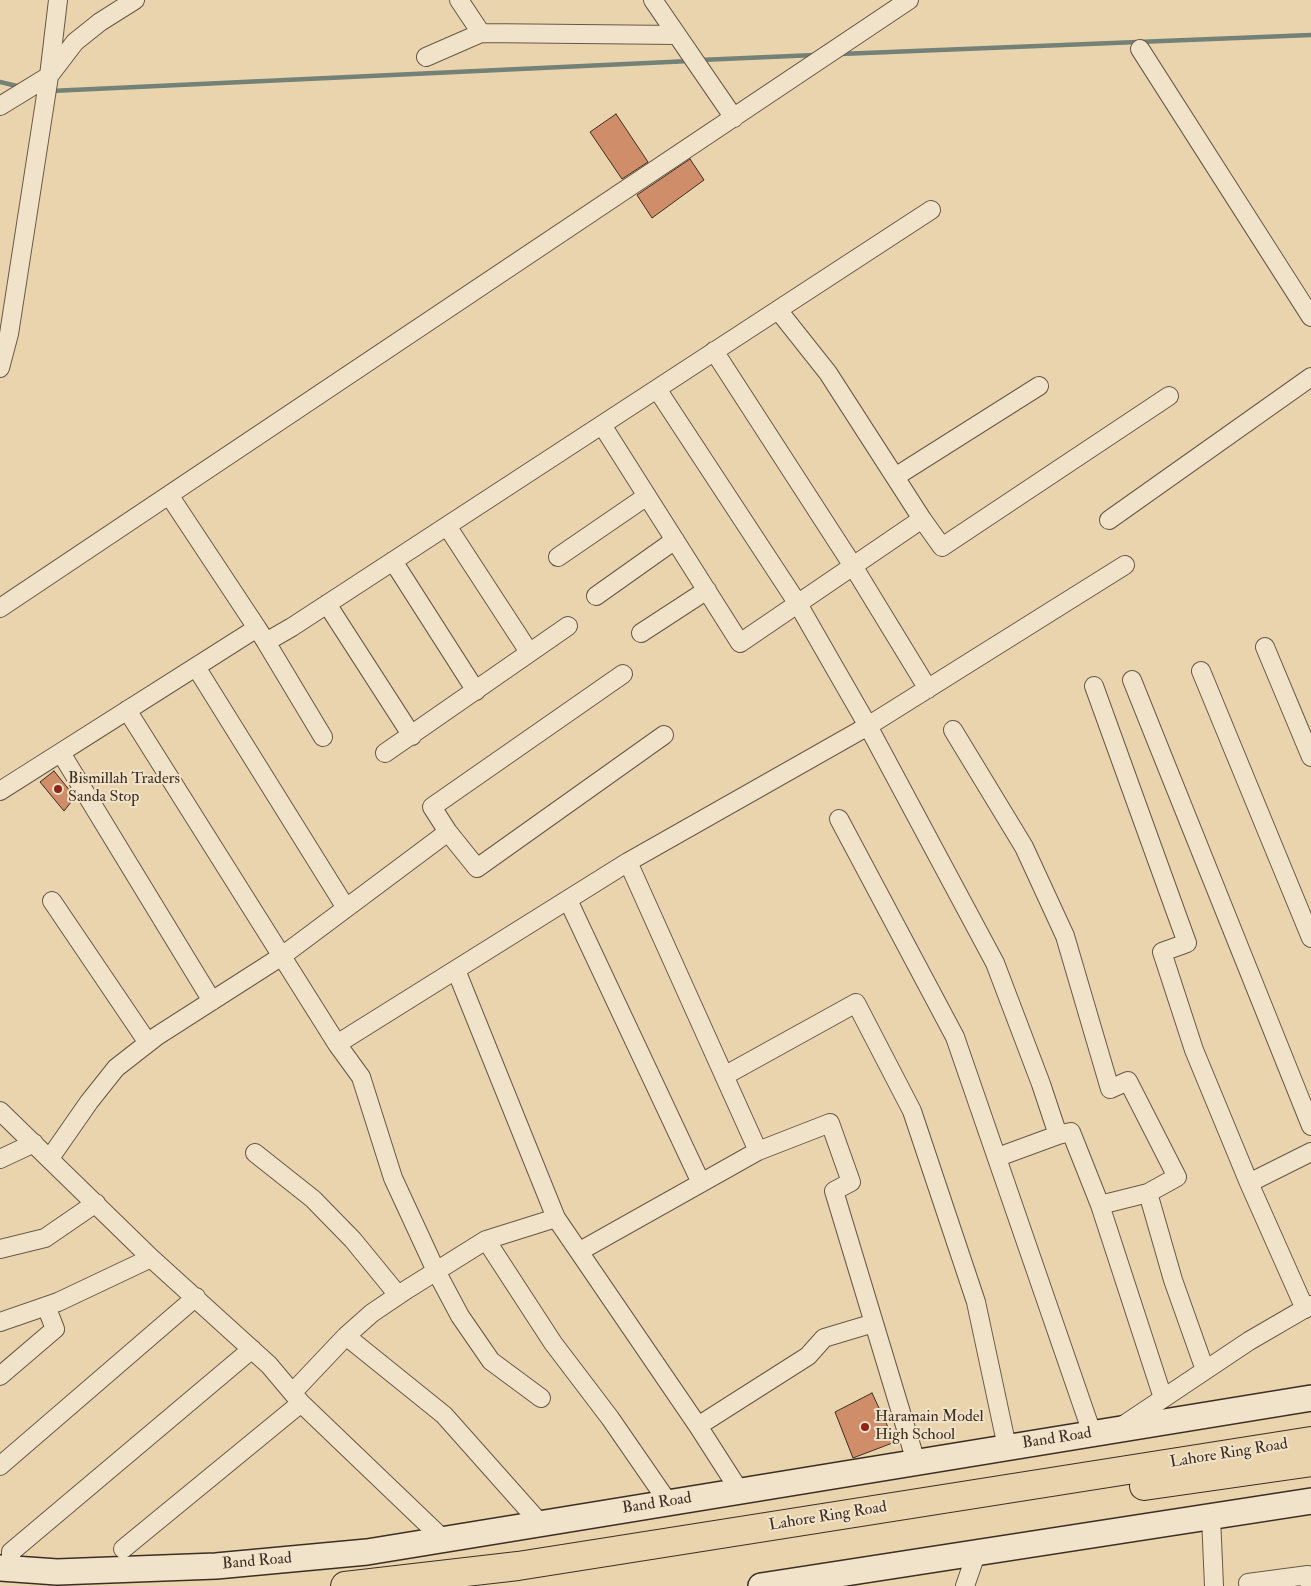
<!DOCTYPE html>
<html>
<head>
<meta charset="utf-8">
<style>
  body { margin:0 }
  canvas { display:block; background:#e9d4ae }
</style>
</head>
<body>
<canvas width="1311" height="1586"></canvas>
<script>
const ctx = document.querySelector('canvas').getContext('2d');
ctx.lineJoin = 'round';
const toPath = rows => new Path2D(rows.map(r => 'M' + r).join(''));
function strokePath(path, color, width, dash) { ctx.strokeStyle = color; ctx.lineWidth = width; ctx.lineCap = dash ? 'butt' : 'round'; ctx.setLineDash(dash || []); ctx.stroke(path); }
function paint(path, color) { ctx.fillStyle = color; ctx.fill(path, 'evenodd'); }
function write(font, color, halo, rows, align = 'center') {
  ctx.font = font + ' "IM FELL Double Pica",serif'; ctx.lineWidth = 4; ctx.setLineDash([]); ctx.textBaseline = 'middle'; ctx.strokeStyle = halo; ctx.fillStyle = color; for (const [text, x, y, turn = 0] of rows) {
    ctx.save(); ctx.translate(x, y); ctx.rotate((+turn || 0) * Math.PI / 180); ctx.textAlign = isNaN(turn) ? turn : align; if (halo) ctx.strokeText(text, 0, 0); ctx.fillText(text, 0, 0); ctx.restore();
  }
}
strokePath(toPath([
  [840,54,1311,35],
  [700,60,815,55],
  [0,82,21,87],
  [51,91,690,61]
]), '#738177', 4.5);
const building = toPath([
  [616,114,648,162,622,179,590,132,616,114],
  [690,159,704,180,652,218,637,195,690,159],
  [54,771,75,797,64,811,40,782,54,771],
  [872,1393,895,1442,853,1458,835,1412,872,1393]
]);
paint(building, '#cf8e69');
strokePath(building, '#3d2e23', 1);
const minor = toPath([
  [459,0,481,33],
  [653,0,734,118],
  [1140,49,1311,317],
  [426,57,481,33,677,35],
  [0,106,49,76,75,42,100,22,135,0],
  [714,351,853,566,928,689],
  [0,368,9,334,49,76,58,0],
  [657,389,798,604,868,726,1125,565],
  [602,425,740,643,922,519,828,373,778,310],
  [895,477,1039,386],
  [169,495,257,628],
  [922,519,942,547,1169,396],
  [1109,520,1311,377],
  [447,526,529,652],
  [558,557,647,496],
  [393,561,476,691],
  [596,596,675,540],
  [327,604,412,736],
  [0,608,909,0],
  [641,633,707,590],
  [266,642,323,737],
  [1265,647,1311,757],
  [196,667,346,908],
  [1201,671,1311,938],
  [1132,680,1311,1126],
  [1094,686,1187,943,1162,952,1194,1050,1249,1183],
  [127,710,337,1044,628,862,868,726,995,963,1041,1084,1058,1135,998,1157],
  [953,730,1024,847,1065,936,1110,1089,1128,1081,1177,1177,1148,1193],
  [61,753,212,1001],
  [385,753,568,626],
  [0,791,257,628,266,642,292,627,931,210],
  [839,819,955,1037,1092,1433],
  [448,832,432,807,623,674],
  [628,862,758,1151,830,1123,851,1182,834,1191,916,1462],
  [568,900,701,1183],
  [52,901,148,1043],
  [456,970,556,1218,698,1426],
  [337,1044,361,1077,393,1178,436,1271,460,1316,491,1361,541,1398],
  [724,1076,856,1003,912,1111,976,1302,1007,1447],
  [0,1111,151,1258,269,1365,301,1403,443,1539],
  [1058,1135,1071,1132,1100,1205,1148,1193,1173,1280,1205,1370],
  [255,1153,313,1199,353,1240,398,1295],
  [50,1158,89,1102,116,1068,157,1036,282,956,448,832,477,868,664,735],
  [0,1159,34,1143],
  [1100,1205,1163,1398],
  [486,1240,553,1343,610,1418,668,1502],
  [0,1249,45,1238,96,1203],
  [580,1251,758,1151],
  [1305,1309,1249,1183,1311,1152],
  [0,1322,58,1302,151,1258],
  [346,1336,444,1415,540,1523],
  [0,1376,55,1329,46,1306],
  [293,1392,346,1336,372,1313,406,1290,486,1240,556,1218],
  [1122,1426,1249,1341,1311,1305],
  [0,1466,196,1297],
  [739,1490,698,1426,808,1356,824,1338,874,1323],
  [1211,1517,1214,1586],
  [123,1549,301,1403],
  [11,1569,11,1552,252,1349],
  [1248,1583,1308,1575,1310,1586],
  [965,1586,976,1554]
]);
const secondary = toPath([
  [0,1568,57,1572,216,1566,367,1552,1311,1398],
  [761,1586,1311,1501]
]);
const motorway = toPath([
  [1144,1486,1311,1462],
  [345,1586,518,1566,1311,1441]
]);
strokePath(minor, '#685846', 20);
strokePath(secondary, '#3d2e23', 28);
strokePath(motorway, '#3d2e23', 30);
strokePath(minor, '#f1e3ca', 18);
strokePath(secondary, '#f1e3ca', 25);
strokePath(motorway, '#e9d4ae', 28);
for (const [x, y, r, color] of [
  [58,789,5,"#8f2418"],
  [865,1427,5,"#8f2418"]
]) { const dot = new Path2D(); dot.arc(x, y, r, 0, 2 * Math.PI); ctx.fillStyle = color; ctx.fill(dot); strokePath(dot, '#f1e3ca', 2); }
write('16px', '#3d2e23', '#f1e3ca', [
  ["Bismillah Traders",68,780],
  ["Sanda Stop",68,798],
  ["Haramain Model",875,1418],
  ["High School",875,1436]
], 'left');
write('16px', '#3d2e23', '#f1e3ca', [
  ["Band Road",1057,1439,-9],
  ["Lahore Ring Road",1229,1454,-9],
  ["Band Road",657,1504,-9],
  ["Lahore Ring Road",828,1517,-9],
  ["Band Road",257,1562,-5]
]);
</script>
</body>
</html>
